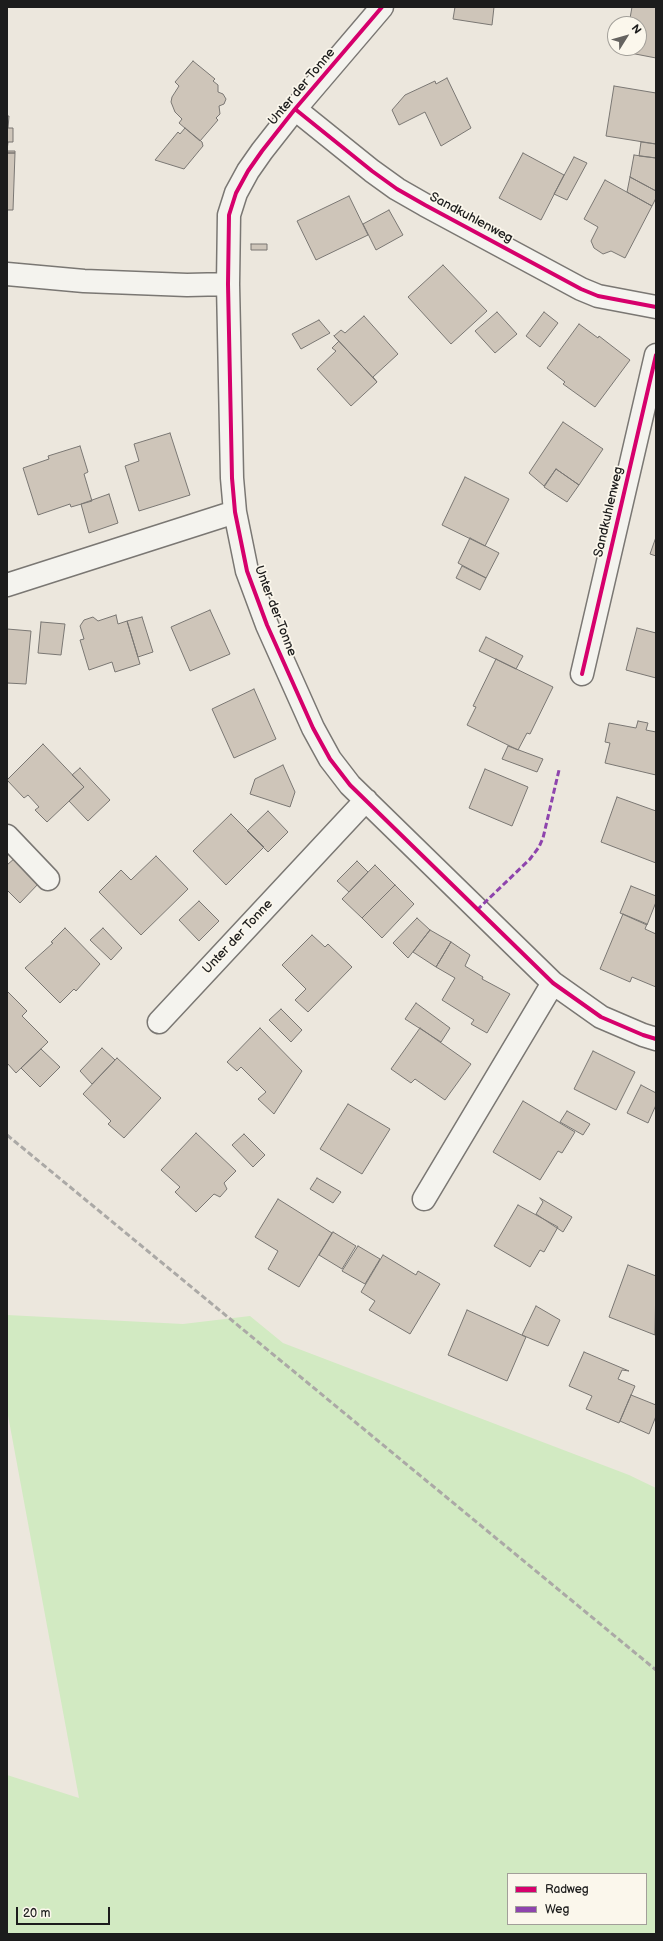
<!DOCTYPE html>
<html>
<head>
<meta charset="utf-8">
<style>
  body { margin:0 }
  #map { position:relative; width:663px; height:1941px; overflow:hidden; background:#ece7dd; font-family:"Balsamiq Sans",sans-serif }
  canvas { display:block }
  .frame { position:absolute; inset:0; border:8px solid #1c1c1c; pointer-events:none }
  .legend { position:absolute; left:507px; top:1873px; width:140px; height:52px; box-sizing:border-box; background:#fbf7ec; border:1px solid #a29f99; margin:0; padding:5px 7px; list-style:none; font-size:12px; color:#1c1c1c }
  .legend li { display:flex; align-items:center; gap:8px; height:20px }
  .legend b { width:20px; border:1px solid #a29f99 }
  .north { position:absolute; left:607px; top:16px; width:40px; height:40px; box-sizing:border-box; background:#fbf7ec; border:1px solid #a29f99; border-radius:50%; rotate:53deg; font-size:11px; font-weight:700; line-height:16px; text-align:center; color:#1c1c1c }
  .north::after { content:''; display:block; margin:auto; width:14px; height:18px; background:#656360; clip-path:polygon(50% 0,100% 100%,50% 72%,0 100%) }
  .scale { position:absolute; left:16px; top:1907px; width:94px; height:18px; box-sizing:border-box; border:2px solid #1c1c1c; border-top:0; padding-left:5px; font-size:12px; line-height:14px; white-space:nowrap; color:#1c1c1c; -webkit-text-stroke:3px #fbf7ec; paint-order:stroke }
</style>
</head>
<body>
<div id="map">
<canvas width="663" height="1941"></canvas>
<div class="frame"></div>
<ul class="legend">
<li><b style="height:5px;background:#d6006c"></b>Radweg</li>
<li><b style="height:5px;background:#8e44ad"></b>Weg</li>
</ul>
<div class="north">N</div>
<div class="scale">20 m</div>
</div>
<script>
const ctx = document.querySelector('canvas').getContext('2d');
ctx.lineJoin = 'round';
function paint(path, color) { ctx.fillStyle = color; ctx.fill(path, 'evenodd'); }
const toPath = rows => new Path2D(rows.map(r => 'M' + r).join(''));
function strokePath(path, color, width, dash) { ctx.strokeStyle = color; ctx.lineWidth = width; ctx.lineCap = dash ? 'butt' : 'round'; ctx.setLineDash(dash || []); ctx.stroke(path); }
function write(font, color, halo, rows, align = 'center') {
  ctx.font = font + ' "Balsamiq Sans",sans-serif'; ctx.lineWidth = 3.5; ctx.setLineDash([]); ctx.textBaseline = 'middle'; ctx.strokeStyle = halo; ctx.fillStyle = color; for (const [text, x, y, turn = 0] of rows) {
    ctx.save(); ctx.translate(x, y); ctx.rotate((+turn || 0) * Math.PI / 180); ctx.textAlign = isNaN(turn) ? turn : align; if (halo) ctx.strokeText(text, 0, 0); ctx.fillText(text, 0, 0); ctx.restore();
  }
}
paint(toPath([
  [7,1315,183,1324,250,1316,283,1343,629,1475,656,1488,656,1934,7,1934,7,1775,79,1798,7,1410],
  [508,1874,646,1874,646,1924,508,1924]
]), '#d2eac2');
const building = toPath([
  [455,7,494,7,492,25,453,19,455,7],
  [632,7,656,7,656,58,625,52,625,48,639,48,639,24,629,24,632,7],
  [193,61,215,79,213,81,218,85,218,92,223,94,226,99,224,104,219,106,220,114,216,118,218,120,200,141,179,123,182,119,175,112,171,102,172,97,179,86,175,82,193,61],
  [447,78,471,128,441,146,425,112,399,125,392,110,405,95,435,81,436,84,447,78],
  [614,86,656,93,656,144,606,136,614,86],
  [7,116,9,116,8,128,13,128,13,142,8,142,7,151,15,151,15,153,7,153,7,116],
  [185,128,202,142,203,146,184,169,155,160,178,132,180,134,185,128],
  [641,142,656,144,656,158,639,156,641,142],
  [7,153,15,153,13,210,7,210,7,153],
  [523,153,564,175,541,220,499,198,523,153],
  [634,155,656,158,656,191,630,177,634,155],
  [574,157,587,163,567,200,554,194,574,157],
  [630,177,656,191,656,198,652,206,627,192,630,177],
  [605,180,652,206,625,258,611,251,603,254,594,248,591,241,598,227,584,219,605,180],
  [349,196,368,235,316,260,297,221,349,196],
  [389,210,403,235,376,250,363,224,389,210],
  [251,244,267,244,267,250,251,250,251,244],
  [443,265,487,311,451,344,408,297,443,265],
  [497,312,517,334,495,353,475,331,497,312],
  [544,312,558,323,540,347,526,336,544,312],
  [364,316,398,354,373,377,377,382,334,336,341,330,345,333,364,316],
  [319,320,330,333,301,349,292,334,319,320],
  [579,324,598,338,599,336,630,360,595,407,563,384,565,382,547,368,579,324],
  [334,336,377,382,351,406,317,369,336,351,332,348,339,341,334,336],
  [563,422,603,449,579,485,556,469,544,486,529,473,563,422],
  [170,433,190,495,139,511,125,466,139,461,134,444,170,433],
  [80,446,88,472,84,474,92,501,71,507,70,504,38,515,23,468,49,459,48,456,80,446],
  [556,469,579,485,567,502,544,487,556,469],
  [465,477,509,499,485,546,442,525,465,477],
  [109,494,118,523,89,533,81,504,109,494],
  [656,537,656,556,650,554,656,537],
  [470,538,499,553,486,578,458,563,470,538],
  [462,566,486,578,480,590,456,578,462,566],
  [210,610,230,654,190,671,171,627,210,610],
  [116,615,118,624,127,621,140,664,115,672,112,662,89,670,80,640,84,639,80,626,84,620,93,617,98,621,116,615],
  [142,617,153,652,138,657,127,621,142,617],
  [41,622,65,624,61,655,38,653,41,622],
  [637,628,656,633,656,678,626,670,637,628],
  [7,629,31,631,26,684,7,683,7,629],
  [486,637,523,656,516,669,479,651,486,637],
  [496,659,553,687,530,734,527,733,518,750,467,725,476,707,473,706,496,659],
  [254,689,276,739,234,758,212,709,254,689],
  [638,721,648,723,646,730,656,732,656,775,605,763,610,743,605,742,609,723,636,728,638,721],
  [43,744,84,787,47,822,35,810,39,807,28,795,24,798,7,780,43,744],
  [508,746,543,759,537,772,502,759,508,746],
  [283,765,295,792,290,807,250,794,255,779,283,765],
  [80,768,110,800,88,821,69,801,84,787,72,775,80,768],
  [485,769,528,787,512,826,469,808,485,769],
  [617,797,656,811,656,863,601,842,617,797],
  [268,811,288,832,268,852,247,831,268,811],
  [231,814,264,847,226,885,193,851,231,814],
  [156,856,188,889,141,935,99,892,121,870,131,880,156,856],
  [15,858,39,883,20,903,7,890,7,865,15,858],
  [357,861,368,872,349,892,337,881,357,861],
  [375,865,395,885,362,918,342,899,375,865],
  [395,885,414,904,382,938,362,918,395,885],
  [631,886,656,896,656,902,647,925,620,913,631,886],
  [199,901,219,921,199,941,179,920,199,901],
  [623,914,647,924,645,929,656,934,656,987,632,977,630,982,600,969,623,914],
  [417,918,430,930,408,958,393,943,417,918],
  [65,928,100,964,76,991,74,989,60,1003,25,968,53,943,51,942,65,928],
  [103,928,122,948,111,960,90,940,103,928],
  [430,930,451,942,436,967,413,952,430,930],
  [312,935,325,947,328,944,352,967,308,1012,295,1000,306,989,282,965,312,935],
  [451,942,470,955,465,966,483,977,482,979,510,994,487,1033,471,1024,474,1020,442,1000,455,978,436,967,451,942],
  [7,991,27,1011,22,1016,48,1042,16,1073,7,1063,7,991],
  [416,1003,450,1028,441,1042,405,1019,416,1003],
  [281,1009,302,1030,291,1042,269,1020,281,1009],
  [260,1028,302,1071,274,1114,258,1099,266,1092,241,1067,237,1071,227,1062,260,1028],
  [420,1028,471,1064,445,1100,415,1079,411,1083,391,1069,420,1028],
  [102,1048,115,1060,92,1084,80,1071,102,1048],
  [41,1049,60,1067,40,1087,21,1068,41,1049],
  [593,1051,635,1072,616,1110,574,1089,593,1051],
  [117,1058,161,1098,124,1138,108,1124,111,1121,83,1094,117,1058],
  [641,1085,656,1093,656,1105,648,1123,627,1113,641,1085],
  [523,1101,575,1132,562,1153,558,1151,540,1180,493,1152,523,1101],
  [348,1104,390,1129,362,1174,320,1149,348,1104],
  [567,1111,590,1124,583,1135,560,1122,567,1111],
  [196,1133,236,1171,224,1183,227,1189,220,1197,214,1194,196,1212,175,1192,180,1187,161,1170,196,1133],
  [244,1134,265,1155,253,1167,232,1145,244,1134],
  [317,1178,341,1192,333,1203,310,1189,317,1178],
  [540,1198,572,1217,563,1232,536,1214,543,1202,540,1198],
  [278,1199,332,1233,299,1287,268,1269,278,1251,255,1237,278,1199],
  [518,1205,558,1227,544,1252,540,1250,530,1267,494,1246,518,1205],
  [333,1232,356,1246,342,1269,319,1255,333,1232],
  [358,1246,380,1259,365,1284,342,1271,358,1246],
  [383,1255,416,1275,418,1271,440,1284,410,1334,369,1310,375,1301,361,1292,383,1255],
  [628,1265,656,1276,655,1335,609,1317,628,1265],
  [536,1306,560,1320,548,1346,522,1335,536,1306],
  [467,1310,526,1337,507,1381,448,1355,467,1310],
  [584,1352,629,1371,622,1370,618,1379,635,1386,619,1423,586,1409,592,1396,569,1386,584,1352],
  [631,1395,656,1405,656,1416,649,1434,620,1421,631,1395]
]);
paint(building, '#cec5b9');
strokePath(building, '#7a7773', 1);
const minor = toPath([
  [382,7,295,109,262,151,248,171,236,193,229,215,228,284,232,478,235,512,247,571,267,625,313,728,330,759,350,785,553,983,601,1017,643,1035,656,1039],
  [295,109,372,171,397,189,425,205,581,289,598,296,656,307],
  [7,274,84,281,187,285,228,284],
  [7,585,235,512],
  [582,674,656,355],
  [7,836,48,879],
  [159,1022,366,800],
  [424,1199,553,983]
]);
strokePath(minor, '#7a7773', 25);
strokePath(minor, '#f4f3ee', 22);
strokePath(toPath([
  [7,1135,656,1670]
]), '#aba9a6', 3, [6, 3]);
strokePath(toPath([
  [477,910,530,859,539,847,543,838,559,770]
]), '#8e44ad', 3, [6, 3]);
strokePath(toPath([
  [382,7,295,109,262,151,248,171,236,193,229,215,228,284,232,478,235,512,247,571,267,625,313,728,330,759,350,785,553,983,601,1017,643,1035,656,1039],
  [295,109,372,171,397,189,425,205,581,289,598,296,656,307],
  [582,674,656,355]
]), '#d6006c', 4);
write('13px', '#1c1c1c', '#fbf7ec', [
  ["Unter der Tonne",302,87,-50],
  ["Sandkuhlenweg",471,218,28],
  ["Sandkuhlenweg",609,512,-77],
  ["Unter der Tonne",275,611,69],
  ["Unter der Tonne",238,937,-47]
]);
</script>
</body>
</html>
